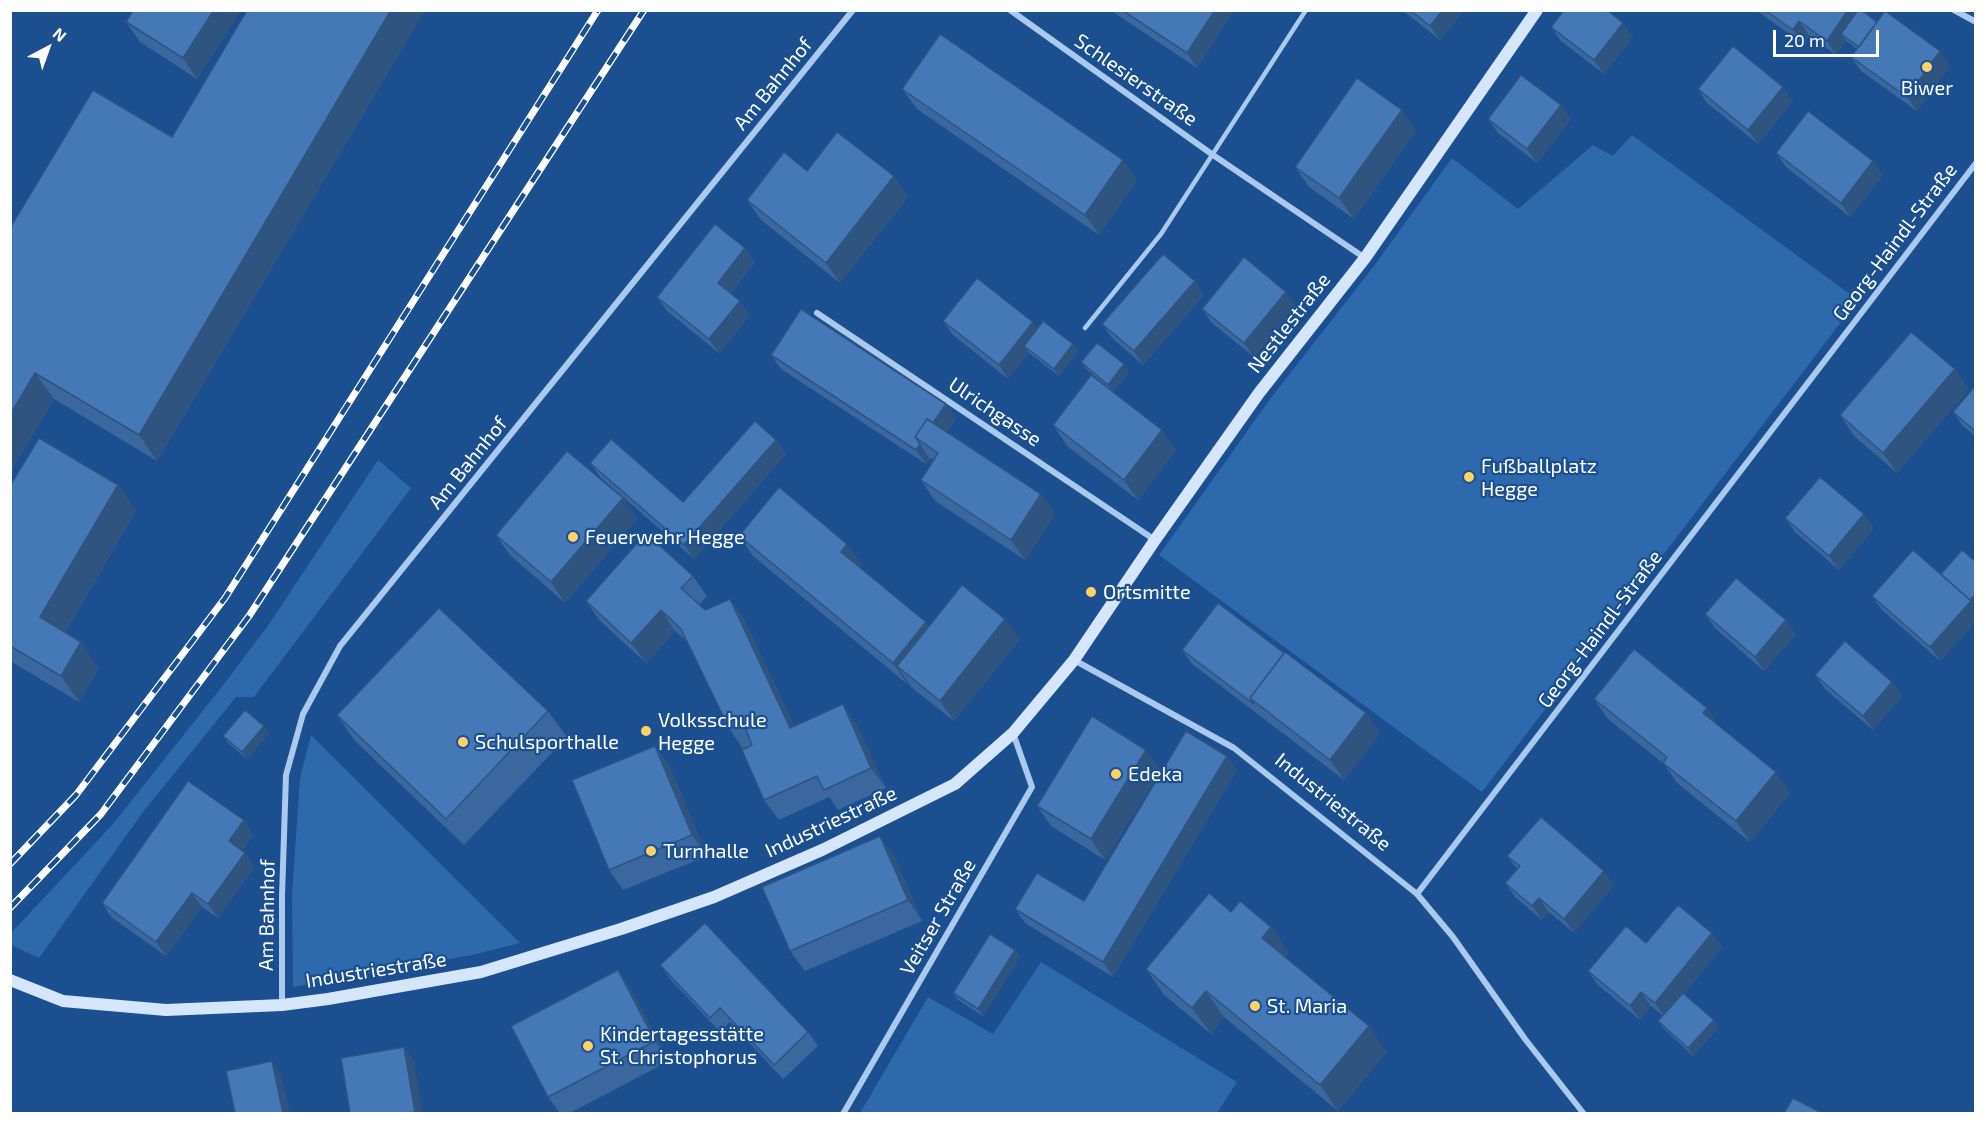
<!DOCTYPE html>
<html>
<head>
<meta charset="utf-8">
<style>
  body { margin:0 }
  #map { position:relative; width:1986px; height:1124px; overflow:hidden; background:#1b4f8f; font-family:"Exo 2",sans-serif }
  canvas { display:block }
  .frame { position:absolute; inset:0; border:12px solid #fff; pointer-events:none }
  .north { position:absolute; left:18px; top:18px; width:60px; height:60px; -webkit-text-stroke:4px #1b4f8f; paint-order:stroke; rotate:41deg; font-size:16px; font-weight:700; line-height:24px; text-align:center; color:#fff }
  .north::after { content:''; display:block; margin:auto; width:21px; height:27px; background:#fff; clip-path:polygon(50% 0,100% 100%,50% 72%,0 100%) }
  .scale { position:absolute; left:1773px; top:30px; width:106px; height:27px; box-sizing:border-box; border:3px solid #fff; border-top:0; padding-left:8px; font-size:18px; line-height:21px; white-space:nowrap; color:#fff; -webkit-text-stroke:4px #1b4f8f; paint-order:stroke }
</style>
</head>
<body>
<div id="map">
<canvas width="1986" height="1124"></canvas>
<div class="frame"></div>
<div class="north">N</div>
<div class="scale">20 m</div>
</div>
<script>
const ctx = document.querySelector('canvas').getContext('2d');
ctx.lineJoin = 'round';
function paint(path, color) { ctx.fillStyle = color; ctx.fill(path, 'evenodd'); }
const toPath = rows => new Path2D(rows.map(r => 'M' + r).join(''));
function strokePath(path, color, width, dash) { ctx.strokeStyle = color; ctx.lineWidth = width; ctx.lineCap = dash ? 'butt' : 'round'; ctx.setLineDash(dash || []); ctx.stroke(path); }
function write(font, color, halo, rows, align = 'center') {
  ctx.font = font + ' "Exo 2",sans-serif'; ctx.lineWidth = 4.5; ctx.setLineDash([]); ctx.textBaseline = 'middle'; ctx.strokeStyle = halo; ctx.fillStyle = color; for (const [text, x, y, turn = 0] of rows) {
    ctx.save(); ctx.translate(x, y); ctx.rotate((+turn || 0) * Math.PI / 180); ctx.textAlign = isNaN(turn) ? turn : align; if (halo) ctx.strokeText(text, 0, 0); ctx.fillText(text, 0, 0); ctx.restore();
  }
}
paint(toPath([
  [1632,135,1858,300,1482,792,1159,555,1270,399,1374,266,1452,158,1518,209,1593,145,1613,156],
  [378,460,411,488,254,697,236,697,143,812,39,958,11,945,11,933,113,824,224,684,267,627],
  [311,735,520,943,472,955,293,987,292,895,300,778],
  [1041,962,1237,1082,1217,1113,860,1113,928,997,993,1034]
]), '#2e69ad');
strokePath(toPath([
  [1085,328,1161,234,1306,10]
]), '#a9c9ee', 4.5);
strokePath(toPath([
  [1010,10,1213,155,1365,258],
  [1954,10,1976,22],
  [817,313,1155,540],
  [1074,660,1234,748,1417,894,1453,937,1525,1039,1584,1114],
  [1417,894,1976,163],
  [282,1005,282,896,286,775,303,714,340,646,853,10],
  [843,1114,1032,787,1013,733]
]), '#a9c9ee', 6);
strokePath(toPath([
  [10,980,63,1001,166,1010,282,1005,328,999,481,972,621,929,714,897,822,850,955,784,1013,733,1074,660,1155,540,1259,393,1365,258,1537,10]
]), '#d6e6fa', 12);
const rail = toPath([
  [10,864,76,795,225,598,598,10],
  [10,908,101,814,249,616,644,10]
]);
strokePath(rail, '#fff', 7);
strokePath(rail, '#1b4f8f', 4.5, [14]);
paint(toPath([
  [133,10,241,10,197,79,140,42,126,22],
  [247,10,425,10,157,461,54,399,10,472,10,228,172,137],
  [1110,10,1234,10,1197,68],
  [1402,10,1464,10,1440,40],
  [1756,10,1865,10,1867,13,1866,14,1877,22,1950,66,1917,111,1861,71,1851,57,1857,49,1846,41,1836,55,1809,35,1803,44],
  [1551,27,1633,37,1604,74,1561,41],
  [902,89,1123,160,1137,180,1099,235,917,109],
  [1698,89,1793,101,1758,144,1707,103],
  [1488,119,1571,119,1537,163,1498,133],
  [1416,130,1354,219,1309,187,1295,167],
  [1776,153,1883,175,1850,217,1786,167],
  [807,171,894,176,908,197,840,283,761,220,747,200],
  [745,248,755,262,731,293,750,315,719,353,667,311,657,297],
  [1204,295,1143,365,1112,338,1102,324],
  [1296,306,1254,357,1212,323,1202,309],
  [943,321,1037,329,1073,344,1078,352,1059,376,1029,353,1008,379,953,335],
  [771,355,946,404,956,418,947,432,1041,494,1055,514,1025,560,935,501,921,480,933,460,930,458,926,464,781,369],
  [1081,362,1129,372,1113,392,1176,450,1138,500,1067,446,1053,425,1113,392,1086,369],
  [1976,385,1976,437,1963,426,1953,412],
  [1969,389,1897,473,1854,436,1840,415],
  [776,440,786,454,694,559,600,477,590,463,683,502],
  [118,485,136,511,65,632,99,668,79,702,10,661,10,486],
  [623,498,637,519,565,603,510,555,496,535],
  [1785,518,1874,528,1839,570,1795,532],
  [739,536,862,564,860,567,929,626,1020,639,954,721,911,687,908,682,907,684,753,556],
  [1976,562,1976,621,1940,661,1882,610,1872,596],
  [693,576,707,596,699,605,705,610,730,599,744,619,794,726,857,725,886,788,838,810,829,797,779,820,764,800,752,744,743,749,729,728,688,642,675,631,646,663,600,621,586,601],
  [1705,614,1796,634,1764,671,1715,628],
  [1182,650,1284,653,1366,713,1380,734,1344,780,1192,664],
  [1815,675,1892,682,1902,696,1873,730,1825,689],
  [1594,699,1720,727,1790,793,1750,842,1677,783,1664,764,1608,719],
  [548,711,567,737,464,845,355,741,337,715],
  [269,733,247,759,228,743,223,736],
  [655,746,670,767,707,856,623,890,609,870],
  [1161,770,1105,860,1051,826,1037,806],
  [1237,770,1113,977,1025,923,1015,909,1084,901],
  [244,820,253,835,242,851,245,853,254,867,218,918,202,907,166,956,111,917,102,903],
  [894,856,922,921,805,971,790,951],
  [1507,856,1614,885,1574,933,1549,912,1542,920,1515,897,1505,883,1517,869],
  [1231,912,1271,927,1289,953,1285,957,1387,1052,1338,1111,1224,1017,1211,1034,1164,995,1146,969],
  [1712,933,1722,947,1684,994,1714,1020,1719,1027,1693,1056,1663,1028,1658,1021,1663,1016,1651,1006,1640,1020,1598,985,1588,971,1646,943],
  [1015,950,1020,957,983,1016,958,1000,953,993],
  [660,965,808,1032,818,1046,783,1079,730,1022,720,1032,670,979],
  [618,970,632,991,669,1061,570,1113,560,1113,548,1097]
]), '#3a679d');
paint(toPath([
  [214,10,241,10,197,79,183,58],
  [391,10,425,10,157,461,139,435],
  [1215,10,1234,10,1197,68,1187,53],
  [1443,10,1464,10,1440,40,1430,26],
  [1848,10,1865,10,1867,13,1848,39,1841,34,1846,41,1836,55,1827,41],
  [1799,21,1809,35,1803,44,1793,30],
  [1623,23,1633,37,1604,74,1594,60],
  [1940,51,1950,66,1917,111,1907,97],
  [1783,87,1793,101,1758,144,1748,130],
  [1561,105,1571,119,1537,163,1527,149],
  [1402,110,1416,130,1354,219,1339,198],
  [1123,160,1137,180,1099,235,1085,215],
  [1873,161,1883,175,1850,217,1841,203],
  [894,176,908,197,840,283,826,263],
  [745,248,755,262,728,297,718,283],
  [1195,281,1204,295,1143,365,1134,351],
  [1286,292,1296,306,1254,357,1244,343],
  [740,301,750,315,719,353,709,339],
  [1033,322,1042,336,1024,346,1029,353,1008,379,999,365],
  [1073,344,1078,352,1059,376,1054,369],
  [1124,364,1129,372,1113,392,1108,385],
  [1955,369,1969,389,1897,473,1883,453],
  [35,373,54,399,10,472,10,415],
  [946,404,956,418,934,450,921,441],
  [1162,430,1176,450,1138,500,1124,480],
  [776,440,786,454,694,559,684,545],
  [920,444,929,458,926,464,916,450],
  [118,485,136,511,58,643,40,617],
  [1041,494,1055,514,1025,560,1011,540],
  [623,498,637,519,565,603,551,582],
  [1864,514,1874,528,1839,570,1829,556],
  [847,544,862,564,855,572,841,552],
  [1976,594,1976,621,1940,661,1930,647],
  [730,599,744,619,805,748,790,728],
  [661,610,675,631,646,663,631,643],
  [1005,619,1020,639,954,721,940,701],
  [1786,620,1796,634,1764,671,1755,657],
  [926,622,941,642,897,666,908,682,907,684,893,663],
  [81,642,99,668,79,702,61,676],
  [1892,682,1902,696,1873,730,1863,716],
  [843,704,857,725,886,788,871,768],
  [1707,708,1721,729,1703,713],
  [1366,713,1380,734,1344,780,1330,760],
  [264,726,269,733,247,759,242,752],
  [655,746,670,767,707,856,692,835],
  [1146,750,1161,770,1105,860,1091,839],
  [1227,756,1237,770,1113,977,1103,962],
  [1776,772,1790,793,1750,842,1736,821],
  [244,820,253,835,239,855,229,841],
  [880,836,894,856,922,921,908,900],
  [245,853,254,867,218,918,208,904],
  [1604,871,1614,885,1574,933,1564,919],
  [192,893,202,907,166,956,156,942],
  [1539,898,1549,912,1542,920,1532,906],
  [1271,927,1289,953,1280,964,1262,938],
  [1712,933,1722,947,1665,1017,1655,1003],
  [1015,950,1020,957,983,1016,978,1009],
  [618,970,632,991,669,1061,655,1041],
  [1206,991,1224,1017,1211,1034,1192,1008],
  [1641,992,1651,1006,1640,1020,1630,1006],
  [1714,1020,1719,1027,1693,1056,1688,1048],
  [1369,1026,1387,1052,1338,1111,1320,1085],
  [404,1047,414,1061,423,1113,416,1113,415,1112],
  [272,1061,281,1075,290,1113,283,1113]
]), '#305480');
const building = toPath([
  [133,10,214,10,183,58,126,22,133,10],
  [247,10,391,10,139,435,35,373,10,415,10,228,93,90,172,137,247,10],
  [1122,10,1215,10,1187,53,1122,10],
  [1410,10,1443,10,1430,26,1410,10],
  [1564,10,1607,10,1623,23,1594,60,1551,27,1564,10],
  [1765,10,1848,10,1827,41,1799,21,1793,30,1765,10],
  [1858,10,1861,10,1877,22,1859,47,1841,34,1858,10],
  [1885,11,1940,51,1907,97,1851,57,1885,11],
  [940,34,1123,160,1085,215,902,89,940,34],
  [1733,46,1783,87,1748,130,1698,89,1733,46],
  [1521,75,1561,105,1527,149,1488,119,1521,75],
  [1357,78,1402,110,1339,198,1295,167,1357,78],
  [1808,111,1873,161,1841,203,1776,153,1808,111],
  [837,132,894,176,826,263,747,200,784,152,807,171,837,132],
  [715,224,745,248,718,283,740,301,709,339,657,297,715,224],
  [1163,254,1195,281,1134,351,1102,324,1163,254],
  [1244,257,1286,292,1244,343,1202,309,1244,257],
  [977,278,1033,322,999,365,943,321,977,278],
  [801,309,946,404,933,423,927,419,915,437,920,444,916,450,771,355,801,309],
  [1043,321,1073,344,1054,369,1024,346,1043,321],
  [1911,332,1955,369,1883,453,1840,415,1911,332],
  [1097,343,1124,364,1108,385,1081,362,1097,343],
  [1091,375,1162,430,1124,480,1053,425,1091,375],
  [1976,385,1976,432,1953,412,1976,385],
  [927,419,1041,494,1011,540,921,480,938,453,915,437,927,419],
  [755,421,776,440,684,545,590,463,611,439,683,502,755,421],
  [39,438,118,485,40,617,81,642,61,676,10,646,10,486,39,438],
  [567,451,623,498,551,582,496,535,567,451],
  [1820,477,1864,514,1829,556,1785,518,1820,477],
  [779,487,847,544,841,552,926,622,893,663,739,536,779,487],
  [646,533,693,576,681,588,705,610,730,599,790,728,843,704,871,768,824,790,817,776,764,800,742,750,752,745,743,722,729,728,681,629,661,610,631,643,586,601,646,533],
  [1913,550,1971,601,1930,647,1872,596,1913,550],
  [1962,550,1976,562,1976,594,1970,600,1941,574,1962,550],
  [1736,578,1786,620,1755,657,1705,614,1736,578],
  [962,585,1005,619,940,701,897,666,962,585],
  [1218,603,1284,653,1250,698,1254,704,1182,650,1218,603],
  [439,608,548,711,446,819,337,715,439,608],
  [1845,641,1892,682,1863,716,1815,675,1845,641],
  [1634,649,1707,708,1703,713,1776,772,1736,821,1663,763,1667,757,1594,699,1634,649],
  [1285,652,1366,713,1330,760,1250,698,1285,652],
  [245,710,264,726,242,752,223,736,245,710],
  [1092,716,1146,750,1091,839,1037,806,1092,716],
  [1186,731,1227,756,1103,962,1015,909,1037,873,1084,901,1186,731],
  [655,746,692,835,609,870,572,780,655,746],
  [188,781,244,820,229,841,245,853,208,904,192,893,156,942,102,903,188,781],
  [1541,817,1604,871,1564,919,1539,898,1532,906,1505,883,1520,866,1507,856,1541,817],
  [880,836,908,900,790,951,762,887,880,836],
  [1209,893,1231,912,1240,901,1271,927,1262,938,1369,1026,1320,1085,1206,991,1192,1008,1146,969,1209,893],
  [1678,905,1712,933,1655,1003,1641,992,1630,1006,1588,971,1626,926,1646,943,1678,905],
  [705,923,808,1032,774,1065,720,1008,710,1018,660,965,705,923],
  [990,934,1015,950,978,1009,953,993,990,934],
  [618,970,655,1041,548,1097,511,1026,618,970],
  [1683,993,1714,1020,1688,1048,1658,1021,1683,993],
  [404,1047,415,1112,408,1113,350,1113,341,1058,404,1047],
  [272,1061,283,1113,235,1113,226,1071,272,1061],
  [1793,1098,1822,1113,1784,1113,1793,1098]
]);
paint(building, '#4478b7');
strokePath(building, '#305480', 1.5);
for (const [x, y, r, color] of [
  [1927,67,6,"#ffd166"],
  [1469,477,6,"#ffd166"],
  [573,537,6,"#ffd166"],
  [1091,592,6,"#ffd166"],
  [646,731,6,"#ffd166"],
  [463,742,6,"#ffd166"],
  [1116,774,6,"#ffd166"],
  [651,851,6,"#ffd166"],
  [1255,1006,6,"#ffd166"],
  [588,1046,6,"#ffd166"]
]) { const dot = new Path2D(); dot.arc(x, y, r, 0, 2 * Math.PI); ctx.fillStyle = color; ctx.fill(dot); strokePath(dot, '#1b4f8f', 2); }
write('20px', '#fff', '#1b4f8f', [
  ["Schlesierstraße",1136,80,35],
  ["Am Bahnhof",773,84,-51],
  ["Georg-Haindl-Straße",1895,242,-53],
  ["Nestlestraße",1289,323,-52],
  ["Ulrichgasse",995,412,34],
  ["Am Bahnhof",468,463,-51],
  ["Georg-Haindl-Straße",1600,629,-53],
  ["Industriestraße",1333,802,39],
  ["Industriestraße",831,822,-25],
  ["Am Bahnhof",267,915,-89],
  ["Veitser Straße",938,917,-60],
  ["Industriestraße",376,970,-9]
]);
write('20px', '#fff', '#1b4f8f', [
  ["Biwer",1927,88,"center"],
  ["Fußballplatz",1481,466],
  ["Hegge",1481,489],
  ["Feuerwehr Hegge",585,537],
  ["Ortsmitte",1103,592],
  ["Volksschule",658,720],
  ["Hegge",658,743],
  ["Schulsporthalle",475,742],
  ["Edeka",1128,774],
  ["Turnhalle",663,851],
  ["St. Maria",1267,1006],
  ["Kindertagesstätte",600,1034],
  ["St. Christophorus",600,1057]
], 'left');
</script>
</body>
</html>
